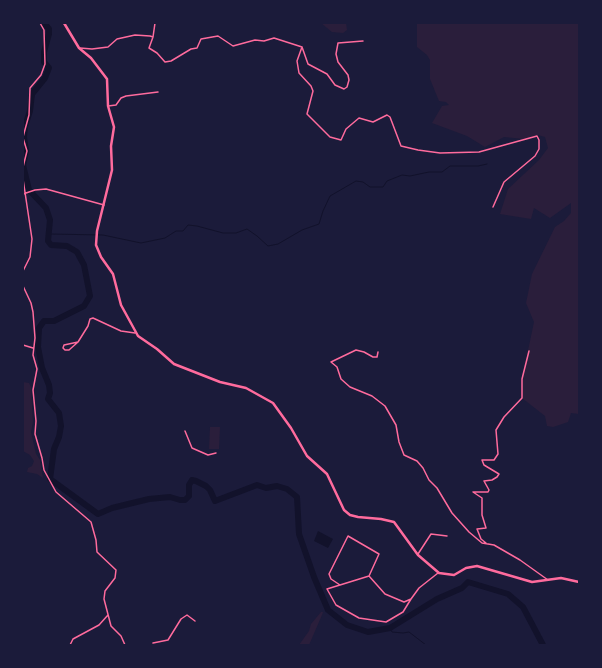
<!DOCTYPE html>
<html>
<head>
<meta charset="utf-8">
<style>
  body { margin:0 }
  #map { position:relative; width:602px; height:668px; overflow:hidden; background:#1b1b3a; font-family:"Zilla Slab",serif }
  canvas { display:block }
  .frame { position:absolute; inset:0; border:24px solid #1b1b3a; pointer-events:none }
</style>
</head>
<body>
<div id="map">
<canvas width="602" height="668"></canvas>
<div class="frame"></div>
</div>
<script>
const ctx = document.querySelector('canvas').getContext('2d');
ctx.lineJoin = 'round';
function paint(path, color) { ctx.fillStyle = color; ctx.fill(path, 'evenodd'); }
const toPath = rows => new Path2D(rows.map(r => 'M' + r).join(''));
function strokePath(path, color, width, dash) { ctx.strokeStyle = color; ctx.lineWidth = width; ctx.lineCap = dash ? 'butt' : 'round'; ctx.setLineDash(dash || []); ctx.stroke(path); }
paint(toPath([
  [321,23,346,23,347,30,343,33,332,32],
  [417,23,579,23,579,414,571,413,568,422,553,427,547,426,545,416,522,398,522,379,534,322,526,303,532,274,555,227,564,221,571,213,571,203,550,218,534,208,531,219,500,214,508,189,539,160,548,148,545,137,538,135,524,139,504,137,485,147,467,136,432,123,442,106,449,105,446,102,439,101,430,79,430,60,427,55,417,47],
  [23,382,29,383,31,387,33,422,31,432,36,454,40,460,43,478,37,474,27,472,28,468,32,466,34,461,30,455,23,451],
  [210,427,220,427,219,449,209,449],
  [321,612,323,612,322,615,309,645,299,645,309,631,311,624]
]), '#2a1e3b');
paint(toPath([
  [318,531,333,539,328,548,314,541]
]), '#12122b');
strokePath(toPath([
  [49,234,103,235,141,243,165,238,176,231,183,231,188,225,197,226,223,233,236,233,247,229,257,236,268,246,278,244,302,230,319,224,323,211,330,196,356,181,363,182,370,187,383,187,387,181,402,175,410,176,429,172,442,172,450,166,478,166,487,164],
  [390,628,392,632,403,633,409,632,426,645]
]), '#12122b', 1);
strokePath(toPath([
  [44,23,49,29,49,34,44,52,44,62,49,68,45,78,32,94,30,111,25,126,24,137,26,151,23,165,29,190,46,208,50,220,48,241,51,245,67,246,77,252,84,265,90,296,84,306,54,321,44,321,39,328,38,347,42,368,49,385,50,393,48,399,59,413,61,426,59,437,54,449,50,479,98,514,112,508,149,499,170,497,180,500,185,500,189,496,189,485,192,480,196,481,206,486,210,490,215,501,257,485,266,488,277,486,287,489,297,497,299,534,314,577,328,610,347,625,368,632,390,628,437,599,462,588,468,582,508,594,523,607,543,645]
]), '#12122b', 6);
strokePath(toPath([
  [153,37,155,23],
  [302,47,297,61,299,73,311,86,313,91,307,114,330,137,341,140,346,129,359,118,373,122,387,115,390,117,401,146,418,150,440,153,479,152,537,136,539,140,539,149,535,156,504,182,493,207],
  [80,48,92,49,108,47,117,39,135,35,150,36,153,37,149,48,157,53,165,62,171,61,191,49,197,48,201,39,218,36,233,46,255,40,264,41,274,38,302,47,308,64,327,74,335,85,344,89,347,87,349,80,348,75,338,62,336,54,338,43,363,41],
  [108,106,116,105,121,98,126,96,158,92],
  [23,137,29,115,30,88,41,75,45,64,44,30,40,23],
  [23,138,27,151,23,167,23,179,32,239,30,257,23,271],
  [23,194,35,190,46,189,104,205],
  [23,286,31,303,33,312,35,338,33,355,37,369,33,390,36,421,35,434,42,458,44,470,56,492,91,522,96,540,97,552,116,570,115,578,105,591,104,599,111,626,121,636,125,645],
  [78,342,64,345,63,348,65,350,69,350,78,342,88,326,90,319,93,318,121,331,135,333],
  [23,345,33,348],
  [378,352,377,357,373,357,364,352,356,350,331,362,337,367,341,379,350,387,372,396,385,406,396,425,399,442,404,455,417,461,423,468,429,480,437,488,452,513,469,532,482,543,494,545,520,560,548,580],
  [185,431,192,448,208,455,216,453],
  [486,543,481,539,477,529,486,528,482,515,482,498,473,492,488,492,489,490,484,481,492,480,497,477,499,474,484,465,482,460,494,460,498,454,496,430,504,417,522,398,522,379,529,351],
  [418,554,431,534,447,536],
  [411,599,403,612,386,622,359,618,336,605,327,589,369,576,340,585,331,579,329,574,348,536,379,554,369,576,385,594,404,602,411,599,419,588,438,573],
  [153,643,168,640,181,619,187,615,195,621],
  [70,645,73,639,99,625,108,615]
]), '#ff6b9d', 1.5);
strokePath(toPath([
  [64,23,79,48,91,58,107,79,108,106,114,127,111,146,112,170,97,231,96,245,101,257,113,274,121,305,138,336,157,349,174,364,220,382,246,388,273,403,291,428,307,456,327,474,344,510,350,515,358,517,381,519,394,522,418,555,439,573,454,575,466,568,477,566,532,582,561,578,579,582]
]), '#ff6b9d', 2.5);
</script>
</body>
</html>
